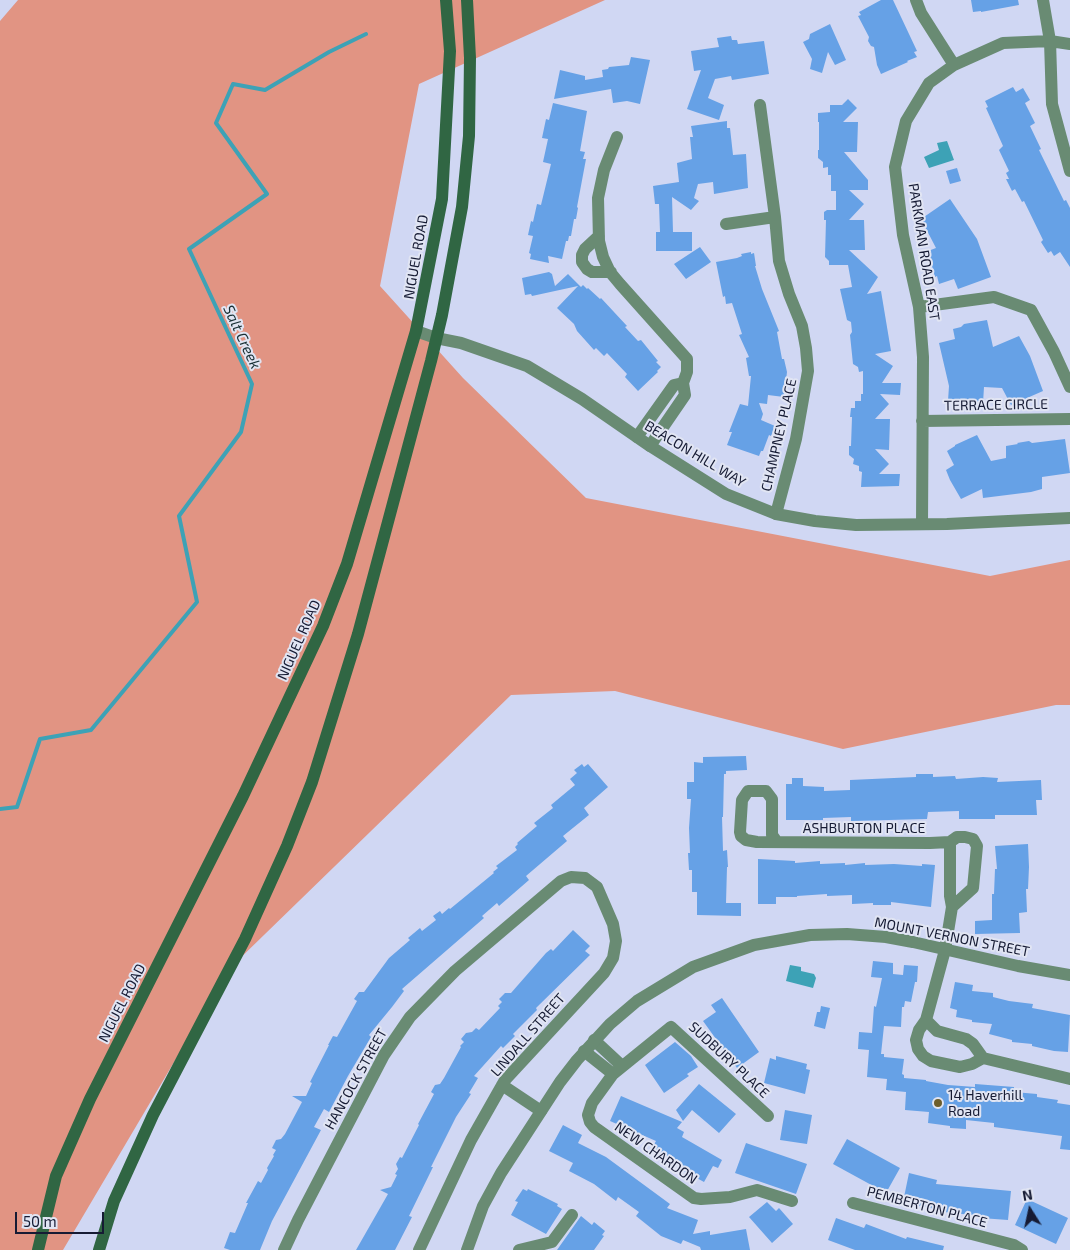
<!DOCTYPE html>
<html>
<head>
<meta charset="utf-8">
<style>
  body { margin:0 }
  #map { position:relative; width:1070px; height:1250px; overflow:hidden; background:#d0d7f3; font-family:"Exo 2",sans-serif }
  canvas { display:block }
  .north { position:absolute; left:1005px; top:1185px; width:50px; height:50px; -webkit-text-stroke:4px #e1e5f3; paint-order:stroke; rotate:350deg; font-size:14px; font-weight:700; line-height:20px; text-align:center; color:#161b34 }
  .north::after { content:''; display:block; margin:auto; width:18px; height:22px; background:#161b34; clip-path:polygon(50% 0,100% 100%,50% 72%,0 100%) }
  .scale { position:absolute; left:15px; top:1212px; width:89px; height:22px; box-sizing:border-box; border:2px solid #161b34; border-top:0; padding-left:6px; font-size:15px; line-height:18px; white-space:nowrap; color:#161b34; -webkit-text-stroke:4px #e1e5f3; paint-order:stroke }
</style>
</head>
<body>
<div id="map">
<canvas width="1070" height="1250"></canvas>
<div class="north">N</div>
<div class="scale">50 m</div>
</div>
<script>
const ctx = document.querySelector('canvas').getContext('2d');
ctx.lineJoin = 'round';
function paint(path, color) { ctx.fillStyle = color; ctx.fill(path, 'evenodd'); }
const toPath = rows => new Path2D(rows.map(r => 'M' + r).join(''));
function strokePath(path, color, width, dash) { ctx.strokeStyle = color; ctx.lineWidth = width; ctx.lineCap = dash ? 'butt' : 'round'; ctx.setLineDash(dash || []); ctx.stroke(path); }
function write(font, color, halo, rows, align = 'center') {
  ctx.font = font + ' "Exo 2",sans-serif'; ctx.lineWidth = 4; ctx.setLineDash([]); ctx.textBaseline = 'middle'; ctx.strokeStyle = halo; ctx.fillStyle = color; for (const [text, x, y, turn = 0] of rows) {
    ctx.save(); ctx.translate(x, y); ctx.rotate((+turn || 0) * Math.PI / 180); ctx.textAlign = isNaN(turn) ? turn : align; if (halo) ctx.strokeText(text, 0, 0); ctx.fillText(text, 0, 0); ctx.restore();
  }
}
paint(toPath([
  [18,0,605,0,419,84,380,286,463,378,586,498,990,576,1070,560,1070,705,1056,705,843,749,615,691,511,695,229,969,63,1250,0,1250,0,21]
]), '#e19483');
paint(toPath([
  [947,141,954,160,929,168,924,157,939,150,937,143],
  [790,965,801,967,801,971,814,974,816,978,813,988,786,981]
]), '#3da2b6');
strokePath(toPath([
  [0,809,17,807,40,739,91,730,197,602,179,516,241,432,252,384,189,249,267,194,216,123,233,84,265,90,329,52,366,34]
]), '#3da2b6', 4);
paint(toPath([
  [881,0,893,0,917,51,914,52,917,57,907,61,908,62,881,74,877,65,874,47,871,46,868,41,869,37,858,16,861,15,859,12],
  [971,0,1018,0,1019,5,981,12,981,11,973,12],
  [830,24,846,60,835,65,828,52,822,73,810,69,812,59,803,42,809,39,810,34],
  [731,36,732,40,737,40,738,44,764,41,769,74,732,80,731,76,715,79,708,98,724,105,719,120,687,109,701,70,694,71,691,51,719,47,717,38],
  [631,57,650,60,640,104,627,101,613,103,611,89,554,99,560,70,585,76,585,80,603,77,602,70,608,69,609,67,629,65],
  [1013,87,1016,92,1023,88,1030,100,1025,103,1035,123,1030,126,1041,149,1039,150,1064,201,1066,200,1070,208,1070,267,1060,252,1054,256,1051,251,1048,253,1041,242,1043,240,1024,201,1022,202,1015,189,1012,191,1006,179,1009,179,1006,173,1009,171,999,150,1003,146,986,108,988,107,985,101],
  [848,99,857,108,843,122,858,122,857,152,844,152,868,180,868,190,849,190,864,204,849,220,864,220,865,250,849,250,878,277,867,294,881,291,891,351,875,354,893,366,882,383,901,383,900,395,880,394,889,404,875,419,890,419,889,450,875,449,889,464,879,474,900,474,899,486,861,487,862,472,859,471,859,466,853,464,854,459,849,455,849,446,851,446,852,417,850,417,851,408,855,408,855,401,861,401,861,394,863,394,863,371,859,372,858,367,853,364,850,335,852,332,851,322,847,320,840,289,852,287,848,265,829,265,829,261,825,257,826,220,824,220,824,212,827,210,836,210,836,191,831,191,831,175,828,175,828,167,823,168,823,162,818,158,818,150,819,150,819,122,818,122,818,113,830,112,830,105,842,105],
  [553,103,587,111,580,151,585,152,583,159,586,159,577,207,578,208,576,219,574,219,571,236,569,236,568,241,566,241,562,259,548,256,549,263,530,259,531,254,529,253,533,236,528,235,531,221,533,222,537,204,541,205,551,164,543,162,548,139,542,138,546,119,549,120],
  [727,121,727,128,730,128,733,155,746,154,748,188,714,194,713,182,698,184,694,198,699,201,691,210,672,197,673,232,692,232,692,251,656,251,656,232,660,232,659,204,655,204,653,186,679,182,677,163,692,159,690,137,693,137,691,126],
  [957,168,961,181,950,184,946,171],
  [950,199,977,239,991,277,958,289,954,279,939,284,937,276,935,277,928,251,936,248,921,219],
  [700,247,711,262,686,279,674,264],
  [751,252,751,254,754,253,756,266,755,266,762,289,779,331,777,332,782,359,784,359,787,372,784,397,768,395,767,404,759,403,763,414,761,420,775,426,771,436,769,435,763,451,761,451,759,456,727,445,732,432,729,432,740,404,748,406,751,376,749,376,746,358,749,357,739,335,742,334,732,303,726,304,725,296,723,297,716,262,737,258,742,256,741,254],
  [549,272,552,274,555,286,568,274,581,287,583,285,587,289,588,288,600,299,601,298,627,326,625,327,638,341,641,340,658,361,656,362,661,367,657,371,658,372,638,391,625,377,627,374,607,353,604,356,596,348,594,350,577,331,574,324,557,308,578,286,532,296,531,294,525,295,522,278],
  [987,320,993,347,1019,336,1030,356,1043,391,1011,405,1002,388,984,387,983,403,957,404,957,402,948,401,949,386,939,343,955,339,953,329,961,327,964,324],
  [977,435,991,461,1006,458,1006,446,1018,444,1017,443,1029,441,1032,443,1065,439,1070,473,1042,477,1042,489,1031,492,983,498,982,489,961,499,950,480,946,470,954,465,947,451,955,446,955,445],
  [746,756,747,770,726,771,726,774,724,774,723,817,722,817,723,851,727,850,728,867,727,867,726,903,741,903,741,916,697,915,697,892,692,892,692,870,689,870,688,853,690,853,689,828,691,799,687,799,687,782,694,782,694,762,703,763,703,757],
  [582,764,584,767,588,764,608,787,584,808,589,815,563,836,567,841,526,876,529,880,499,906,497,903,482,916,484,918,402,989,404,991,392,1007,369,1035,371,1037,348,1076,329,1112,324,1109,314,1127,321,1130,272,1221,260,1250,230,1250,224,1248,230,1232,235,1233,248,1203,246,1203,258,1181,261,1183,268,1170,267,1168,274,1156,273,1155,276,1150,272,1148,276,1140,281,1139,285,1134,302,1102,292,1096,306,1096,312,1083,310,1082,329,1045,328,1045,333,1036,337,1037,357,1001,354,999,359,992,364,992,389,958,410,940,408,938,420,928,422,931,436,920,433,916,440,911,442,914,449,908,450,909,494,873,493,872,498,868,496,866,517,850,515,847,518,844,517,843,537,826,534,823,553,808,551,805,575,785,570,779,577,773,574,770],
  [916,774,933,774,933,777,955,776,956,779,983,777,998,778,997,782,1041,780,1042,800,1036,800,1037,815,995,815,995,819,959,819,959,811,928,812,927,819,851,821,851,817,823,818,823,820,786,820,786,784,792,784,792,778,803,778,803,786,824,787,824,791,850,790,850,780,916,777],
  [1028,844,1029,867,1028,889,1026,889,1027,912,1019,913,1020,933,975,934,975,921,992,920,992,894,994,894,995,869,997,869,995,846],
  [758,859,795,861,795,863,820,861,820,864,845,863,845,865,865,863,865,865,894,864,922,866,922,864,935,865,931,907,891,902,891,905,873,905,873,903,852,904,852,895,827,896,827,894,797,896,797,897,776,897,776,904,758,904],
  [573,930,590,946,585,951,590,955,536,1008,537,1010,513,1034,515,1036,503,1048,501,1046,474,1076,478,1078,469,1093,471,1094,456,1117,431,1167,433,1167,409,1216,412,1217,395,1250,356,1250,388,1194,380,1190,391,1187,397,1175,395,1174,398,1169,396,1164,400,1157,402,1158,419,1125,418,1124,434,1094,431,1092,435,1085,440,1084,444,1078,461,1047,460,1046,464,1042,461,1039,466,1033,472,1032,476,1028,479,1030,500,1008,498,1006,502,1002,499,999,505,993,511,993,546,953,551,949,553,951],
  [873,961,893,963,893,974,903,975,904,965,918,966,917,982,915,982,911,1002,905,1001,904,1007,902,1007,901,1027,884,1026,881,1054,884,1054,884,1057,904,1059,902,1074,904,1075,904,1078,926,1080,926,1081,948,1085,975,1087,975,1084,1014,1087,1014,1092,1037,1094,1037,1097,1058,1100,1057,1103,1070,1105,1070,1150,1060,1149,1062,1136,994,1127,994,1123,966,1120,966,1129,950,1128,950,1126,928,1123,929,1112,905,1110,906,1092,886,1090,887,1079,867,1077,869,1050,858,1049,859,1032,872,1033,874,1006,876,1007,882,978,871,977],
  [955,982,973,985,972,991,993,993,993,997,1009,1001,1033,1004,1032,1008,1070,1015,1068,1052,1054,1051,1032,1046,1032,1044,1012,1042,1012,1040,989,1034,992,1024,972,1022,972,1020,956,1017,957,1010,950,1008],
  [722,998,759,1052,737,1068,703,1021,716,1012,711,1005],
  [821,1006,830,1008,825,1029,814,1026,817,1012,820,1012],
  [675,1042,691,1056,698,1067,687,1074,689,1076,664,1093,645,1065],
  [776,1056,807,1064,806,1069,810,1070,805,1094,764,1083,770,1058,776,1060],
  [699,1084,736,1114,719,1133,692,1110,683,1121,676,1110],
  [621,1096,682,1122,677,1128,684,1132,682,1137,722,1160,718,1168,713,1166,704,1182,684,1171,686,1167,652,1148,656,1141,610,1121],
  [785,1110,812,1115,807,1144,780,1140],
  [563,1125,582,1135,578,1143,606,1157,670,1204,667,1208,698,1220,693,1234,710,1231,710,1235,746,1229,750,1250,701,1250,700,1247,683,1240,681,1244,661,1236,636,1216,639,1212,618,1197,616,1201,594,1184,569,1171,573,1163,549,1151],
  [847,1139,900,1168,886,1193,833,1164],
  [746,1143,807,1164,796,1194,735,1173],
  [909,1173,937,1180,936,1184,1011,1191,1008,1220,981,1218,981,1216,944,1212,944,1211,903,1202],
  [523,1189,527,1191,528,1189,558,1204,557,1206,562,1209,546,1234,511,1215,518,1202,515,1201],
  [1027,1199,1068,1218,1056,1244,1015,1225],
  [767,1202,776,1211,779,1208,793,1224,772,1243,749,1217],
  [581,1216,592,1225,594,1222,605,1231,602,1235,604,1236,594,1250,557,1250],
  [836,1218,864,1228,866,1224,906,1239,907,1237,944,1246,943,1250,855,1250,828,1240]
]), '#66a1e6');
strokePath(toPath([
  [916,0,921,13,954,65],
  [1043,0,1050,41,1052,104,1070,171],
  [760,105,775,217,779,261,789,294,802,326,806,348,808,371,796,439,776,514],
  [617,137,604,170,598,198,599,241,603,257,610,272,620,284,687,359,687,372,683,383,685,395,650,446],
  [726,224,775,217],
  [599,236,585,249,582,255,582,262,587,269,592,272,611,272],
  [919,307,994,297,1031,310,1054,352,1070,387],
  [922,421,1070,419],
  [637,437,674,385,683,383],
  [922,524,923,357,919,307,903,235,895,167,906,121,929,83,954,65,1003,43,1050,41,1070,44],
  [777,842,772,835,772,799,766,791,748,791,742,800,740,832,741,836,746,840,757,842,930,843,950,842,957,837,965,837,973,839,977,846,973,888,952,907],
  [950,842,950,896,952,907,945,950,926,1020,937,1031,966,1039,973,1044,983,1058,1070,1079],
  [926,1020,919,1030,916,1040,918,1049,923,1056,931,1061,960,1067,972,1064,983,1058],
  [594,1040,622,1066],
  [584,1051,613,1074],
  [502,1085,541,1111],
  [768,1116,671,1027,613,1074,592,1103,588,1115,590,1122,594,1127,694,1198,701,1199,730,1197,757,1190,792,1201],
  [853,1203,1014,1245,1022,1250],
  [284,1250,298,1220,384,1055,410,1017,455,971,561,881,571,877,585,878,597,887,613,924,616,941,613,958,604,973,505,1080,471,1140,419,1250],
  [519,1250,552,1242,572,1215]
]), '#698b73', 12);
strokePath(toPath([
  [416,331,436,338,461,343,527,366,582,399,650,446,726,494,776,514,815,521,856,525,947,524,1070,518],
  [467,1250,483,1206,501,1173,560,1082,577,1060,610,1024,637,1001,693,967,754,945,810,935,847,934,886,937,913,942,1018,966,1070,975]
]), '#698b73', 12);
strokePath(toPath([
  [38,1250,56,1176,90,1099,243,796,323,626,347,564,416,331,442,199,450,51,446,0],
  [99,1250,114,1201,153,1115,245,939,287,846,312,782,358,634,431,361,442,315,462,207,469,136,470,58,467,0]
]), '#306643', 12);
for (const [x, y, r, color] of [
  [938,1103,5,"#6d5e2b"]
]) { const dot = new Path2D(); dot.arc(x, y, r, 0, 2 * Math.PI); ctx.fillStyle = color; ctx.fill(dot); strokePath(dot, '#e1e5f3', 2); }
write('14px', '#161b34', '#e1e5f3', [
  ["PARKMAN ROAD EAST",924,252,81],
  ["NIGUEL ROAD",416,257,-80],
  ["TERRACE CIRCLE",996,405,-1],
  ["CHAMPNEY PLACE",779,435,-77],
  ["BEACON HILL WAY",695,454,31],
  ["NIGUEL ROAD",299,640,-66],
  ["ASHBURTON PLACE",864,828],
  ["MOUNT VERNON STREET",952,937,11],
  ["NIGUEL ROAD",122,1003,-63],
  ["LINDALL STREET",528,1035,-49],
  ["SUDBURY PLACE",729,1060,43],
  ["HANCOCK STREET",356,1079,-61],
  ["NEW CHARDON",656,1153,35],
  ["PEMBERTON PLACE",927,1207,15]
]);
write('14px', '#161b34', '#e1e5f3', [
  ["14 Haverhill",948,1095],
  ["Road",948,1111]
], 'left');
write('italic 15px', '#193035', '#e1e5f3', [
  ["Salt Creek",242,337,65]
]);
</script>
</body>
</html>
